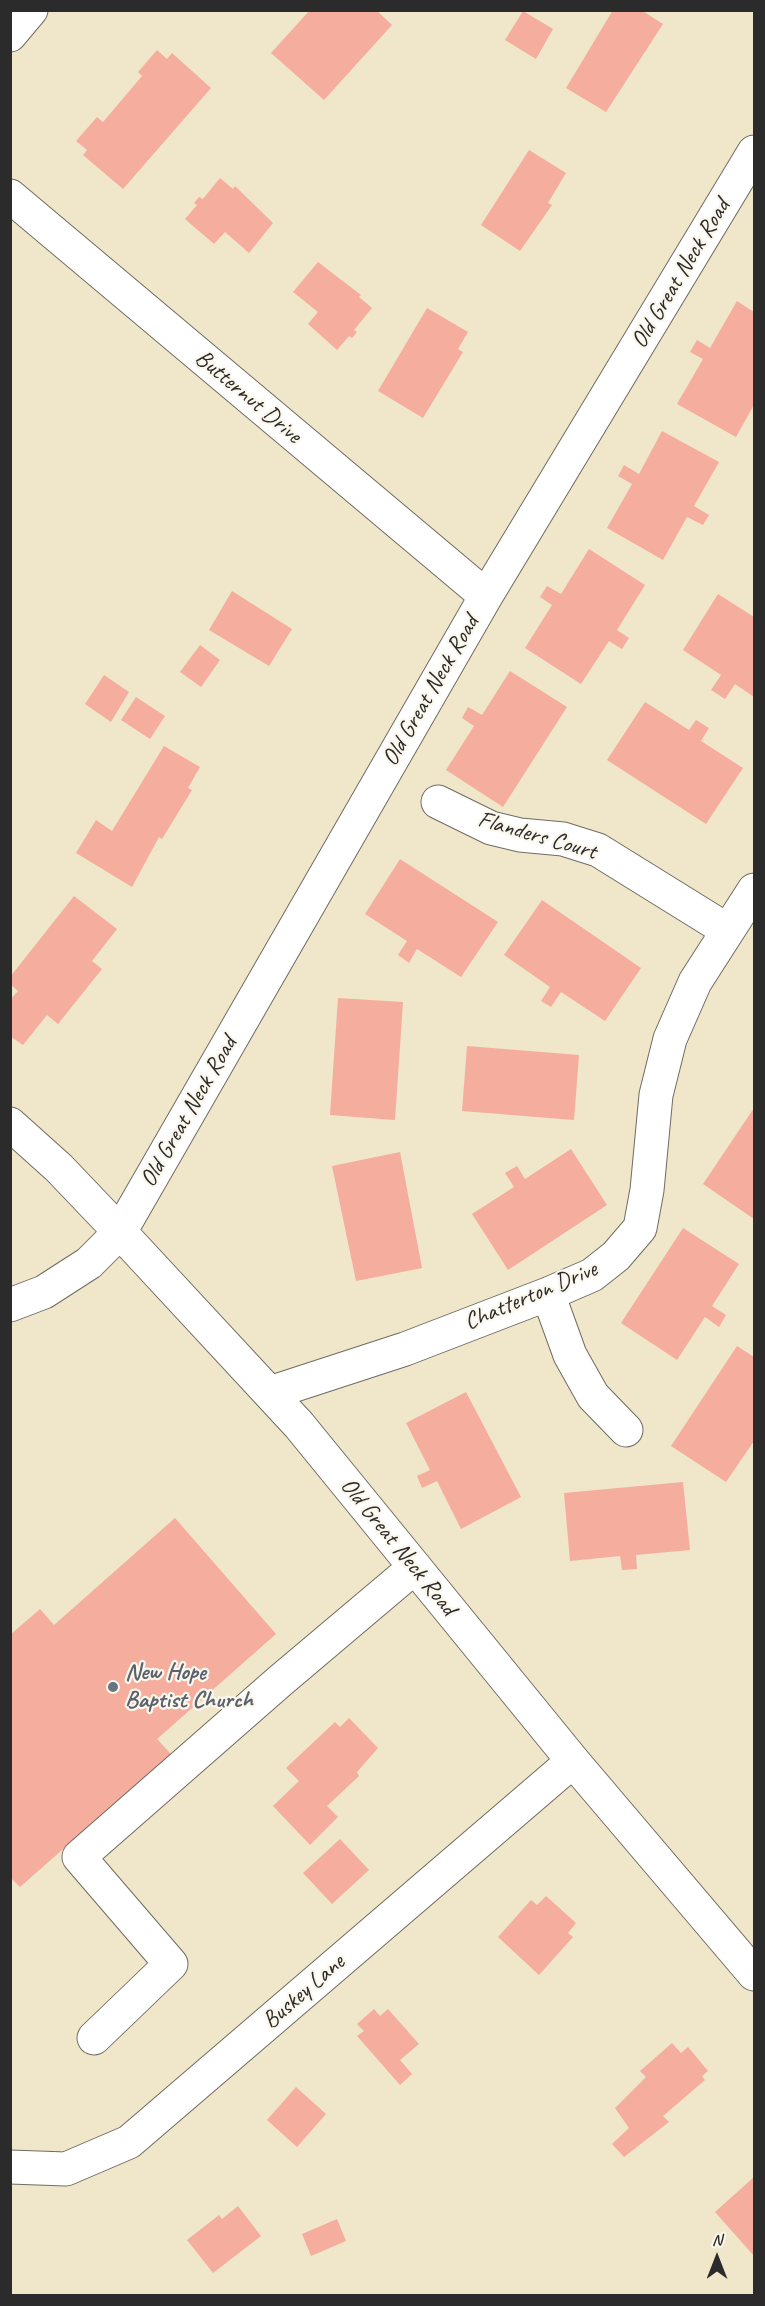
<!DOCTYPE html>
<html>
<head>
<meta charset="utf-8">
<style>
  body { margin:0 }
  #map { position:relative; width:765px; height:2306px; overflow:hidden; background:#f0e6ca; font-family:Caveat,sans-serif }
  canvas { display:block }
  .frame { position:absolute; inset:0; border:12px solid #2b2b2b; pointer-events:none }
  .north { position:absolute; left:687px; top:2228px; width:60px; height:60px; -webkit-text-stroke:4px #fbf7ec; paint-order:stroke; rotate:0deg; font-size:16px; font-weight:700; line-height:24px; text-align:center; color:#2b2b2b }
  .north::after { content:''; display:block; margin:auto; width:21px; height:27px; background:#2b2b2b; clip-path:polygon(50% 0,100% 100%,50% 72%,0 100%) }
</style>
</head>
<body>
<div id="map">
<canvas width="765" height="2306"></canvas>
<div class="frame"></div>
<div class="north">N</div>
</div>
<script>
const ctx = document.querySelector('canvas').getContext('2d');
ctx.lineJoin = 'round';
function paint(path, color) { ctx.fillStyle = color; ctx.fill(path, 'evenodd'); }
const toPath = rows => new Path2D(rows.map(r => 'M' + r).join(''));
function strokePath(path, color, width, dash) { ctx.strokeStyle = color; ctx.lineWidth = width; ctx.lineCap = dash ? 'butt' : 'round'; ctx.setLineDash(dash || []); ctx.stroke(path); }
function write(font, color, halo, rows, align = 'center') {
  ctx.font = font + ' Caveat,sans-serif'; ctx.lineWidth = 4.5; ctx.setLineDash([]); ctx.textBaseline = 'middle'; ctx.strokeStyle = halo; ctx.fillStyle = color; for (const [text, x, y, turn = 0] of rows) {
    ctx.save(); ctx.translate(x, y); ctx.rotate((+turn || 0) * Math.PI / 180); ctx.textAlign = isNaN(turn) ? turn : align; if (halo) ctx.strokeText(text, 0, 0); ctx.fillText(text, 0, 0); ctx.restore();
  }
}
paint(toPath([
  [310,10,376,10,392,25,324,100,271,53],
  [613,10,641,10,663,24,606,112,566,88],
  [523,11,553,29,536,59,505,40],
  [157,50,167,59,172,53,211,88,123,189,83,155,87,150,76,141,97,117,103,122,142,76,138,72],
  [529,150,566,173,548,203,552,205,520,251,481,225],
  [220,178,233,189,235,186,273,223,249,253,225,232,214,244,185,219,197,205,194,203,199,197,203,199],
  [318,262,361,295,359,297,372,308,354,330,357,332,352,338,349,336,337,350,308,324,318,312,293,292],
  [737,301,754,312,754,405,736,437,677,404,703,359,690,352,697,340,710,348],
  [427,308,468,332,458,349,463,352,423,418,378,391],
  [662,431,719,462,694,506,709,515,703,525,687,517,663,560,607,528,632,484,618,476,624,465,639,474],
  [589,549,645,585,617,630,629,638,622,649,609,641,581,684,525,648,552,605,540,597,547,586,561,594],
  [232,591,292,629,269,666,209,630],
  [718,594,754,617,754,697,735,684,725,699,711,690,721,675,683,650],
  [200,645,220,660,201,687,180,672],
  [510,671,567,707,503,807,446,770,474,726,462,718,468,707,482,715],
  [104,675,129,692,111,722,85,704],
  [136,697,165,716,150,739,121,720],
  [645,702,689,730,696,720,709,728,701,741,743,768,706,824,607,760],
  [164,746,200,767,188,788,192,790,162,839,159,837,132,887,76,853,96,820,112,831],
  [400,859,498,922,461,977,417,949,409,963,398,955,407,941,365,914],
  [74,896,117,929,92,961,102,969,58,1024,47,1015,23,1045,10,1036,10,1000,18,991,10,984,10,977],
  [542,900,641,968,605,1021,561,992,551,1007,541,1001,550,987,504,955],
  [338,998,403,1002,395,1120,330,1115],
  [467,1046,579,1055,574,1120,462,1111],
  [754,1108,754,1219,703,1184],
  [571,1149,607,1205,508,1270,472,1214,514,1187,505,1173,517,1166,525,1179],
  [400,1152,422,1268,356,1281,332,1166],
  [683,1228,739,1264,712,1306,726,1315,719,1327,705,1317,677,1360,621,1323],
  [737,1346,754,1357,754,1441,726,1482,671,1446],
  [466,1392,521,1497,461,1529,437,1481,422,1488,417,1476,430,1470,406,1423],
  [683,1482,690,1550,636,1555,637,1569,622,1570,620,1556,570,1561,564,1493],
  [175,1518,276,1634,157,1739,171,1754,20,1887,10,1877,10,1635,40,1609,54,1625],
  [349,1718,378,1748,357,1772,359,1776,327,1806,338,1817,310,1845,273,1806,299,1781,286,1768,335,1722,340,1727],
  [340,1839,369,1870,332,1904,303,1873],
  [546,1896,576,1923,568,1933,573,1937,539,1975,498,1937,531,1900,537,1905],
  [374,2009,380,2016,388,2009,419,2044,400,2060,412,2074,400,2085,357,2036,364,2031,357,2024],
  [672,2043,681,2053,688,2047,708,2071,702,2076,705,2080,663,2116,669,2122,624,2157,612,2144,629,2128,615,2108,646,2077,640,2071],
  [296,2087,326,2114,297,2147,267,2120],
  [754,2177,754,2256,715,2212],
  [238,2206,261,2236,213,2273,187,2240,219,2215,222,2219],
  [337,2219,346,2241,311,2256,302,2234]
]), '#f5ad9e');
const minor = toPath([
  [10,35,31,10],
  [10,196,486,596],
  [438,802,491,828,520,835,563,839,598,850,727,930],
  [10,1124,59,1168,120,1232,299,1425,573,1761,754,1974],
  [548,1294,570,1355,593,1396,626,1430],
  [10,1305,44,1292,89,1263,120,1232,486,596,754,152],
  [270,1393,405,1349,548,1294,592,1275,616,1256,640,1228,647,1190,656,1095,670,1039,695,982,754,890],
  [94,2038,171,1964,79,1857,280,1681,415,1567],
  [10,2167,66,2169,129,2142,573,1761]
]);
strokePath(minor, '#706c63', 35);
strokePath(minor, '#fff', 33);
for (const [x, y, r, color] of [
  [113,1687,6,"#6b7280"]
]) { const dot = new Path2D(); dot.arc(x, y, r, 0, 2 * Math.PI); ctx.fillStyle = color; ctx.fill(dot); strokePath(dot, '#fbf7ec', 2); }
write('24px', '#2b2b2b', '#fbf7ec', [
  ["Old Great Neck Road",681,274,-59],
  ["Butternut Drive",248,397,40],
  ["Old Great Neck Road",431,691,-60],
  ["Flanders Court",537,836,16],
  ["Old Great Neck Road",189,1112,-60],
  ["Chatterton Drive",531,1296,-23],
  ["Old Great Neck Road",398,1547,51],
  ["Buskey Lane",304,1992,-41]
]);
write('bold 24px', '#5b616d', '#fbf7ec', [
  ["New Hope",125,1673],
  ["Baptist Church",125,1701]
], 'left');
</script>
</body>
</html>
